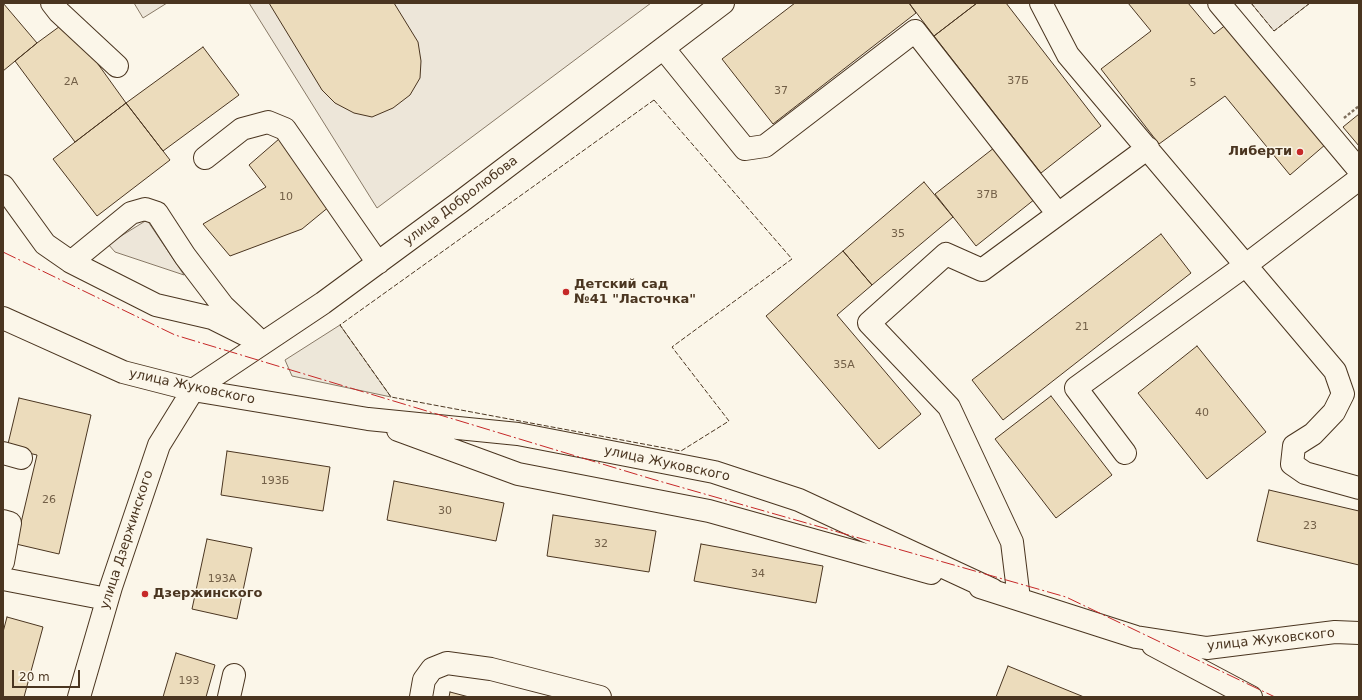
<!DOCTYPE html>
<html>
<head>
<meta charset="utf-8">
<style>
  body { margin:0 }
  #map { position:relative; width:1362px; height:700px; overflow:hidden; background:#fbf6e9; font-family:"DejaVu Sans",sans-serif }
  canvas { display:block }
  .frame { position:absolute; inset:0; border:4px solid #4a3520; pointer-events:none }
  .scale { position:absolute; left:12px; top:670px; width:68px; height:18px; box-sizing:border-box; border:2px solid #4a3520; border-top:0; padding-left:5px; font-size:12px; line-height:14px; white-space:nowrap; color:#4a3520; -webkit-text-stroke:3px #fbf6e9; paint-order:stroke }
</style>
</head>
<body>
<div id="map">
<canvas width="1362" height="700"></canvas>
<div class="frame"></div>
<div class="scale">20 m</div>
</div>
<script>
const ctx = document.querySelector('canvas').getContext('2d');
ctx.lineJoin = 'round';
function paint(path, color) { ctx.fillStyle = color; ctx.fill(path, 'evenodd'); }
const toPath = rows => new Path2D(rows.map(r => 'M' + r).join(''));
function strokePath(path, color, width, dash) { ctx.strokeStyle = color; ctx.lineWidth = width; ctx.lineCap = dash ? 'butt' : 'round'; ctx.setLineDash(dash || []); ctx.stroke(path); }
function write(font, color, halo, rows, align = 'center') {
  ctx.font = font + ' "DejaVu Sans",sans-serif'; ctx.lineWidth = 3; ctx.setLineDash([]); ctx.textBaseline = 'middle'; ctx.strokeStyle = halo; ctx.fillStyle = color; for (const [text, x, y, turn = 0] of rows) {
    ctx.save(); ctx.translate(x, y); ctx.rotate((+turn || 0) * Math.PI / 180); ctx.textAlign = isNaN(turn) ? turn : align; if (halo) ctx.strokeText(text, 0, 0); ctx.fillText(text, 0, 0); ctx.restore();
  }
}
const green = toPath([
  [134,3,167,3,143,18,134,3],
  [249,3,651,3,377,208,249,3],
  [1251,3,1310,3,1274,31,1251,3],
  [147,220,184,275,115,252,108,244,147,220]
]);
paint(green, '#ede6d9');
strokePath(green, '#887966', 1);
const parking = toPath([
  [340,325,391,397,292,376,285,360,340,325]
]);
paint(parking, '#ede7d9');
strokePath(parking, '#887966', 1);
const building = toPath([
  [3,3,37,43,3,71,3,3],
  [269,3,394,3,418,42,421,61,420,78,410,95,393,108,372,117,354,113,335,103,322,90,269,3],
  [795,3,909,3,916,13,773,124,722,59,795,3],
  [909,3,977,3,934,36,909,3],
  [977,3,1006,3,1101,126,1041,173,934,36,977,3],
  [1128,3,1188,3,1214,34,1227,24,1326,144,1290,175,1225,96,1159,144,1101,69,1151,31,1128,3],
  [67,21,126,103,75,142,15,61,37,43,67,21],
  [203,47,239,95,163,151,126,103,203,47],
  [126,103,170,160,97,216,53,159,126,103],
  [1359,114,1359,146,1343,127,1359,114],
  [279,139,330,206,302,229,230,256,203,224,266,187,249,165,279,139],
  [999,144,1040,195,976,246,935,194,999,144],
  [924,182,953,217,872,285,843,251,924,182],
  [1161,234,1191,273,1003,420,972,380,1161,234],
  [843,251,872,285,837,315,921,414,879,449,766,316,843,251],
  [1197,346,1266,432,1207,479,1138,393,1197,346],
  [1051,396,1112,475,1056,518,995,439,1051,396],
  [19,398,91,415,59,554,16,544,37,455,7,448,19,398],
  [227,451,330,467,323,511,221,495,227,451],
  [394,481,504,503,496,541,387,520,394,481],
  [1269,490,1359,511,1359,565,1257,541,1269,490],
  [553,515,656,531,649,572,547,556,553,515],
  [207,539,252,548,237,619,192,609,207,539],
  [701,544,823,566,816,603,694,581,701,544],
  [7,617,43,627,24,697,3,697,3,632,7,617],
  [176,653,215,665,206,697,163,697,176,653],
  [1008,666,1084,697,996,697,1008,666],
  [450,692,469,697,449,697,450,692]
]);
paint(building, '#ecdcbc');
strokePath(building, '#4a3520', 1);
const minor = toPath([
  [52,3,59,12,117,66],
  [1041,3,1068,55,1335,371,1343,394,1334,412,1313,434,1294,446,1292,464,1305,473,1359,488],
  [1219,3,1359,170],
  [664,49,745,149,765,146,915,31,1058,214],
  [205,158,242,129,268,122,285,129,378,263],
  [3,186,45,244,71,262,131,213,145,209,157,213,185,256,223,306,262,343],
  [71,262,156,305,212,318,244,334],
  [3,318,123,372,193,390,368,419,518,434,714,472,799,500,993,590],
  [398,430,518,474,709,511,931,573],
  [3,453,21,458],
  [1125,453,1076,388,1246,265,1359,179],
  [3,521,10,523,3,562],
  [3,579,107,599],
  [980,587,1136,637,1207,648,1335,632,1359,633],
  [1019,599,1012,542,949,407,869,323,946,254,982,270,1148,148],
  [1153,645,1251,697],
  [79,697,111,587,159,445,193,390,323,303,463,200,723,3],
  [229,697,234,675],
  [421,697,424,680,432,669,447,663,491,669,600,697]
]);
strokePath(minor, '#4a3520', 24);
strokePath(toPath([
  [1344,118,1359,106]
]), '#7f6f5c', 2.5, [3, 2]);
strokePath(minor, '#fbf6e9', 22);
strokePath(toPath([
  [1251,3,1274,31,1310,3],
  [654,100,792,259,672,347,729,421,681,451,391,397,340,325,654,100]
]), '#4a3520', 1, [5, 2]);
strokePath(toPath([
  [3,252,175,335,652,479,1066,597,1275,697]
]), '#c62828', 1, [14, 3, 2, 3]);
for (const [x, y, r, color] of [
  [1300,152,4,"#c62828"],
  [566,292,4,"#c62828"],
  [145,594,4,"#c62828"]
]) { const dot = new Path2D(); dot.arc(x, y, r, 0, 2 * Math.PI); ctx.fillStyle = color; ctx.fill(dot); strokePath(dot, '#fbf6e9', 1.5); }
write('11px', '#725f47', null, [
  ["37Б",1018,81],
  ["2А",71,82],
  ["5",1193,83],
  ["37",781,91],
  ["37В",987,195],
  ["10",286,197],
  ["35",898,234],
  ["21",1082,327],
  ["35А",844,365],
  ["40",1202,413],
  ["193Б",275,481],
  ["26",49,500],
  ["30",445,511],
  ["23",1310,526],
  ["32",601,544],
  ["34",758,574],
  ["193А",222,579],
  ["193",189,681]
]);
write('bold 13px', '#4a3520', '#fbf6e9', [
  ["Либерти",1292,152,"right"],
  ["Детский сад",574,285],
  ["№41 \"Ласточка\"",574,300],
  ["Дзержинского",153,594]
], 'left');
write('13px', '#4a3520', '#fbf6e9', [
  ["улица Добролюбова",461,201,-37],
  ["улица Жуковского",192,387,12],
  ["улица Жуковского",667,464,12],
  ["улица Дзержинского",127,540,-72],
  ["улица Жуковского",1271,640,-6]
]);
</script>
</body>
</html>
